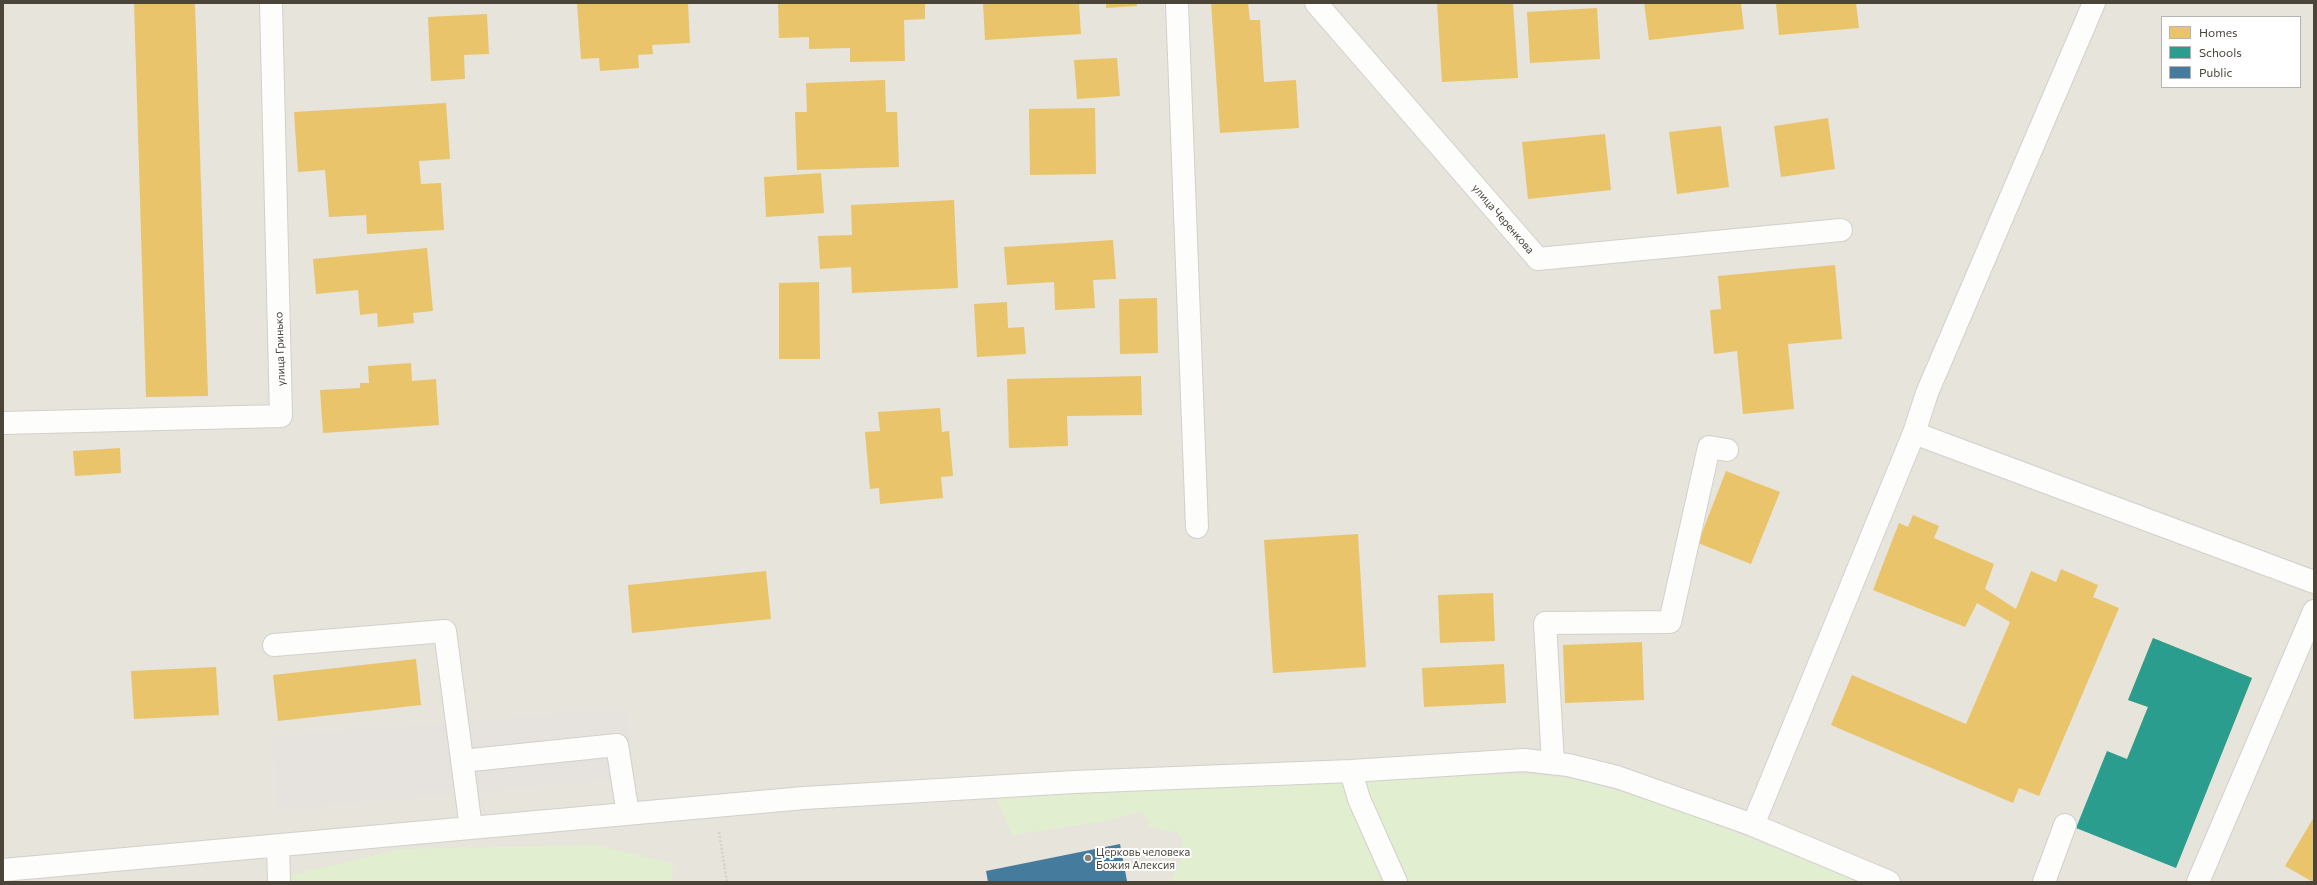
<!DOCTYPE html>
<html>
<head>
<meta charset="utf-8">
<style>
  body { margin:0 }
  #map { position:relative; width:2317px; height:885px; overflow:hidden; background:#f4f2ee; font-family:Commissioner,sans-serif }
  canvas { display:block }
  .frame { position:absolute; inset:0; border:4px solid #4b4439; pointer-events:none }
  .legend { position:absolute; left:2161px; top:16px; width:140px; height:72px; box-sizing:border-box; background:#fff; border:1px solid #b7b4b0; margin:0; padding:5px 7px; list-style:none; font-size:12px; color:#4b4439 }
  .legend li { display:flex; align-items:center; gap:8px; height:20px }
  .legend b { width:20px; border:1px solid #b7b4b0 }
</style>
</head>
<body>
<div id="map">
<canvas width="2317" height="885"></canvas>
<div class="frame"></div>
<ul class="legend">
<li><b style="height:11px;background:#e9c46a"></b>Homes</li>
<li><b style="height:11px;background:#2a9d8f"></b>Schools</li>
<li><b style="height:11px;background:#457b9d"></b>Public</li>
</ul>
</div>
<script>
const ctx = document.querySelector('canvas').getContext('2d');
ctx.lineJoin = 'round';
function paint(path, color) { ctx.fillStyle = color; ctx.fill(path, 'evenodd'); }
const toPath = rows => new Path2D(rows.map(r => 'M' + r).join(''));
function strokePath(path, color, width, dash) { ctx.strokeStyle = color; ctx.lineWidth = width; ctx.lineCap = dash ? 'butt' : 'round'; ctx.setLineDash(dash || []); ctx.stroke(path); }
function write(font, color, halo, rows, align = 'center') {
  ctx.font = font + ' Commissioner,sans-serif'; ctx.lineWidth = 4; ctx.setLineDash([]); ctx.textBaseline = 'middle'; ctx.strokeStyle = halo; ctx.fillStyle = color; for (const [text, x, y, turn = 0] of rows) {
    ctx.save(); ctx.translate(x, y); ctx.rotate((+turn || 0) * Math.PI / 180); ctx.textAlign = isNaN(turn) ? turn : align; if (halo) ctx.strokeText(text, 0, 0); ctx.fillText(text, 0, 0); ctx.restore();
  }
}
paint(toPath([
  [3,3,2314,3,2314,882,3,882],
  [2162,17,2300,17,2300,87,2162,87]
]), '#e7e4dc');
paint(toPath([
  [1529,774,1574,779,1626,793,1686,813,1859,882,1407,882,1361,778],
  [1280,783,1344,783,1381,882,1170,882,1183,855,1182,838,1174,832,1150,827,1143,812,1101,822,1012,835,995,795],
  [596,845,673,864,672,882,261,882,402,849]
]), '#e1eecf');
paint(toPath([
  [627,711,634,778,276,810,273,736,559,714]
]), '#e6e3df');
paint(toPath([
  [134,3,195,3,208,396,146,397],
  [577,3,688,3,690,43,652,45,653,54,638,55,639,68,600,71,599,58,581,59],
  [778,3,925,3,925,19,904,20,905,61,850,62,850,48,809,49,809,37,779,38],
  [983,3,1079,3,1081,34,985,40],
  [1106,3,1137,3,1137,6,1106,8],
  [1211,3,1248,3,1250,20,1260,20,1264,82,1296,80,1299,128,1220,133],
  [1437,3,1513,3,1518,78,1442,82],
  [1644,3,1741,3,1744,29,1649,40],
  [1776,3,1856,3,1859,28,1779,35],
  [1597,8,1600,59,1530,63,1527,12],
  [487,14,489,54,464,55,465,79,431,81,428,17],
  [1117,58,1120,96,1077,99,1074,60],
  [885,80,886,112,897,112,899,167,797,170,795,112,807,112,806,83],
  [446,103,450,159,419,161,421,184,441,183,444,230,367,234,366,215,329,217,325,170,298,172,294,112],
  [1095,108,1096,174,1030,175,1029,109],
  [1828,118,1835,169,1781,177,1774,126],
  [1721,126,1729,187,1677,194,1669,132],
  [1605,134,1611,190,1528,199,1522,142],
  [821,173,824,213,766,217,764,177],
  [954,200,958,288,852,293,851,267,820,269,818,236,852,235,851,205],
  [1113,240,1116,279,1093,280,1095,308,1055,310,1054,282,1007,285,1004,247],
  [427,248,433,311,413,313,414,323,378,327,377,313,360,315,358,290,316,294,313,259],
  [1835,265,1842,339,1788,344,1794,409,1743,414,1737,351,1714,354,1710,310,1721,309,1718,276],
  [819,282,820,359,779,359,779,283],
  [1157,298,1158,353,1120,354,1119,299],
  [1007,302,1008,328,1024,327,1026,354,977,357,974,304],
  [411,363,412,381,436,379,439,425,323,433,320,390,360,388,360,383,369,383,368,366],
  [1141,376,1142,415,1067,416,1068,446,1009,448,1007,379],
  [940,408,942,432,949,431,953,476,941,477,943,498,880,504,879,488,870,489,865,432,880,431,878,412],
  [120,448,121,473,75,476,73,451],
  [1726,471,1780,492,1751,564,1698,543],
  [1913,515,1939,526,1934,538,1994,564,1985,589,2016,609,2031,571,2056,582,2061,569,2098,585,2093,597,2119,608,2039,796,2019,788,2013,803,1831,725,1852,675,1966,724,2010,622,1977,603,1965,627,1873,590,1899,523,1908,527],
  [1358,534,1366,667,1273,673,1264,540],
  [766,571,771,619,632,633,628,585],
  [1493,593,1495,641,1440,643,1438,595],
  [2153,638,2252,678,2199,809,2112,768,2127,759,2148,707,2128,700],
  [1642,642,1644,700,1565,703,1563,645],
  [416,659,421,705,278,721,273,675],
  [1504,664,1506,703,1424,707,1422,668],
  [216,667,219,715,134,719,131,671],
  [2314,817,2314,882,2313,882,2285,866]
]), '#e9c46a');
paint(toPath([
  [2153,638,2252,678,2176,868,2076,828,2107,751,2127,759,2148,707,2128,700]
]), '#2a9d8f');
paint(toPath([
  [1120,844,1127,881,988,882,986,871]
]), '#457b9d');
const minor = toPath([
  [1177,3,1197,527],
  [1316,3,1538,259,1841,230],
  [3,423,281,416,271,3],
  [1914,433,2314,582],
  [274,645,445,631,471,828],
  [462,761,617,745,628,814],
  [1553,763,1545,623,1670,622,1709,447,1727,450],
  [1351,771,1359,799,1396,882],
  [1753,825,1914,433,1927,393,2094,3],
  [278,846,279,882],
  [3,870,804,798,1074,782,1351,771,1524,760,1568,765,1617,777,1753,825,1889,882],
  [2044,882,2065,825],
  [2198,882,2314,611]
]);
strokePath(minor, '#d2d0cb', 24);
strokePath(toPath([
  [719,832,727,882]
]), '#d3d2cc', 2.5, [2, 2]);
strokePath(minor, '#fdfdfc', 22);
for (const [x, y, r, color] of [
  [1088,858,4,"#868178"]
]) { const dot = new Path2D(); dot.arc(x, y, r, 0, 2 * Math.PI); ctx.fillStyle = color; ctx.fill(dot); strokePath(dot, '#fff', 1.5); }
write('11px', '#4b4439', '#fff', [
  ["улица Черенкова",1503,219,49],
  ["улица Гринько",280,349,-92]
]);
write('11px', '#4b4439', '#fff', [
  ["Церковь человека",1096,852],
  ["Божия Алексия",1096,865]
], 'left');
</script>
</body>
</html>
